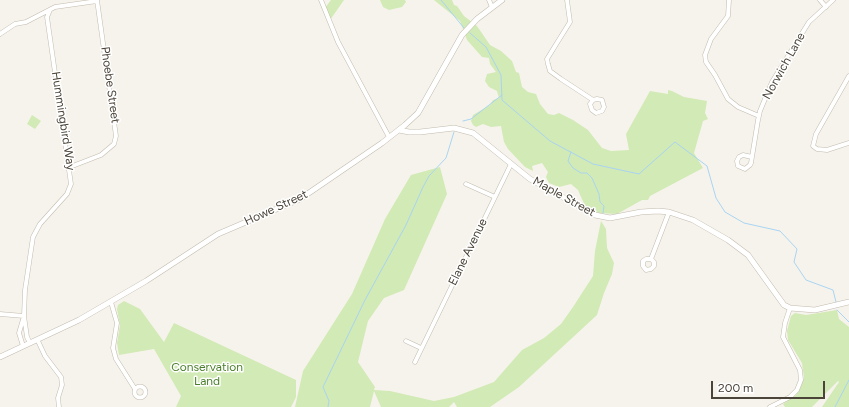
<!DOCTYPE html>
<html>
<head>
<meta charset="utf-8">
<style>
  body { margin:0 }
  #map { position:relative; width:849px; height:407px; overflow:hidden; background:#f6f3ec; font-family:Figtree,sans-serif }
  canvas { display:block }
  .scale { position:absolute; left:711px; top:381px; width:114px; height:18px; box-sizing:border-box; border:2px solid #4b4439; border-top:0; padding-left:5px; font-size:12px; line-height:14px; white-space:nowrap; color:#4b4439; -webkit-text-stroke:3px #fff; paint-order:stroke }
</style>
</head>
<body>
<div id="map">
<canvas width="849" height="407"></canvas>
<div class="scale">200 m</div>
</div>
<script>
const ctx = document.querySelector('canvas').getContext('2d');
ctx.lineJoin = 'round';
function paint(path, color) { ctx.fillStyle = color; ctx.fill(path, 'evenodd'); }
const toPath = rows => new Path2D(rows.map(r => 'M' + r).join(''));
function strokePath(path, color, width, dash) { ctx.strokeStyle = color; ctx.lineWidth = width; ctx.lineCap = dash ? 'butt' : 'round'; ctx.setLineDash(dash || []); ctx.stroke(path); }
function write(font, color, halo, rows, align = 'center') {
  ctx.font = font + ' Figtree,sans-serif'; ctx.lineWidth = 3; ctx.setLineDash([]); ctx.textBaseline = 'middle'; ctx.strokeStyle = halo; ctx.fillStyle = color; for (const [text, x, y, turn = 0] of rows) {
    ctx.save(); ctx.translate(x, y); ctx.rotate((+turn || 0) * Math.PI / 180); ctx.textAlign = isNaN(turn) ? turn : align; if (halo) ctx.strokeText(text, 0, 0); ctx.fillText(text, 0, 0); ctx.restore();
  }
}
paint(toPath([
  [331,0,344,0,330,20,325,8],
  [380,0,405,0,406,2,402,7,389,10,383,7],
  [434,0,452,0,454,5,457,6,464,16,477,26,490,45,501,51,512,61,516,72,519,73,522,87,528,92,536,94,540,104,548,114,554,115,559,113,573,120,588,130,602,148,611,151,629,150,626,134,650,91,668,94,668,90,672,91,684,97,707,101,705,113,708,119,703,121,694,153,703,168,650,196,648,200,642,200,617,214,599,213,585,206,578,190,571,184,559,187,549,183,546,177,548,172,542,163,532,166,533,171,525,167,508,149,504,142,501,126,491,127,483,124,476,127,473,125,471,121,473,115,490,105,493,100,499,98,497,91,489,87,485,81,487,74,496,72,490,64,489,58,482,57,467,40,460,21],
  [32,115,41,121,35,129,27,124],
  [440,167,447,194,404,290,384,298,368,321,358,362,375,387,374,390,390,391,434,401,454,397,494,382,522,350,544,338,561,324,573,307,593,276,595,251,601,221,606,229,607,248,614,263,612,274,604,293,597,315,519,387,490,407,457,407,454,402,449,407,381,407,374,391,370,407,295,407,303,371,352,294,385,219,411,175],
  [124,301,140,309,164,342,174,323,296,380,296,397,291,407,176,407,181,396,154,349,119,355,117,343,120,325,117,309,118,305],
  [837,310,839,319,849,327,849,407,822,407,839,382,838,381,812,407,785,407,783,404,796,395,801,386,804,378,802,363,788,340,787,331,791,316,795,313,806,315]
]), '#d2eab5');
strokePath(toPath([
  [441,0,464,28],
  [470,33,486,47,501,75,502,100,550,141,593,164,639,174,675,142,707,166,716,198,725,212,744,223,780,231,797,249,794,262,806,280,833,290,836,302],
  [463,121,471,119,502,95],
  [571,152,568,161,573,168,581,173,587,173,592,178,599,194,600,202,604,206,603,213],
  [837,310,849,322],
  [328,407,329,401,323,387,365,300,406,225,423,187,429,176,446,158,454,132],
  [835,407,849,380]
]), '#a9d4f2', 1);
const minor = toPath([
  [321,0,338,42,389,137],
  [489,0,492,7],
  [567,0,570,22,547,59,548,64,550,71,561,79,593,100,597,99,602,100,604,107,602,111,596,113,592,110,590,104,593,100],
  [729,0,728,16,711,39,705,55,706,62,715,75,728,99,738,107,759,116],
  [820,0,826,7],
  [0,34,15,24,26,22,55,7,97,1],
  [849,76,816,134,813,146,817,149,827,150,849,143],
  [752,157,743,155,739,157,737,161,738,166,745,169,750,165,751,163,758,120,760,111,772,82,809,22,833,0],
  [70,167,101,155,114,144,116,136,97,0],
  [466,184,495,197],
  [651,259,654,262,654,266,651,269,646,270,643,266,643,261,646,259,651,259,669,212],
  [111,302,117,323,113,348,116,359,135,389],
  [0,314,24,316,25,290,33,237,40,224,67,194,71,184,47,17,50,10],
  [38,341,45,356,61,377,62,385,58,398,59,407],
  [406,341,421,348],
  [23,346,19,333,24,316,27,337,30,343],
  [415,362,511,164],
  '134.5 392a5.5 5.5 0 1 1 11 0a5.5 5.5 0 1 1-11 0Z',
  [770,407,790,397,797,390,801,380,800,370,783,337,785,323,790,308]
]);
const tertiary = toPath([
  [399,130,409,132,420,132,454,128,473,133,530,179,595,215,610,218,641,212,658,211,669,212,693,220,728,240,748,255,784,305,790,308,815,310,849,302],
  [0,357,79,320,146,281,218,234,300,199,382,143,405,125,418,113,462,35,477,19,502,0]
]);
strokePath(minor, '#c2bbae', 5);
strokePath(tertiary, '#c2bbae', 6);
strokePath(minor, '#fff', 4);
strokePath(tertiary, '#fff', 5);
write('12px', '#4b4439', '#fff', [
  ["Norwich Lane",784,66,-61],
  ["Phoebe Street",110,85,82],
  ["Hummingbird Way",63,121,81],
  ["Maple Street",564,197,29],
  ["Howe Street",276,208,-25],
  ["Elane Avenue",468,252,-64]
]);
write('12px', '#4a7f2a', '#fff', [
  ["Conservation",207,367],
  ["Land",207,381]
]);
</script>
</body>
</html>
